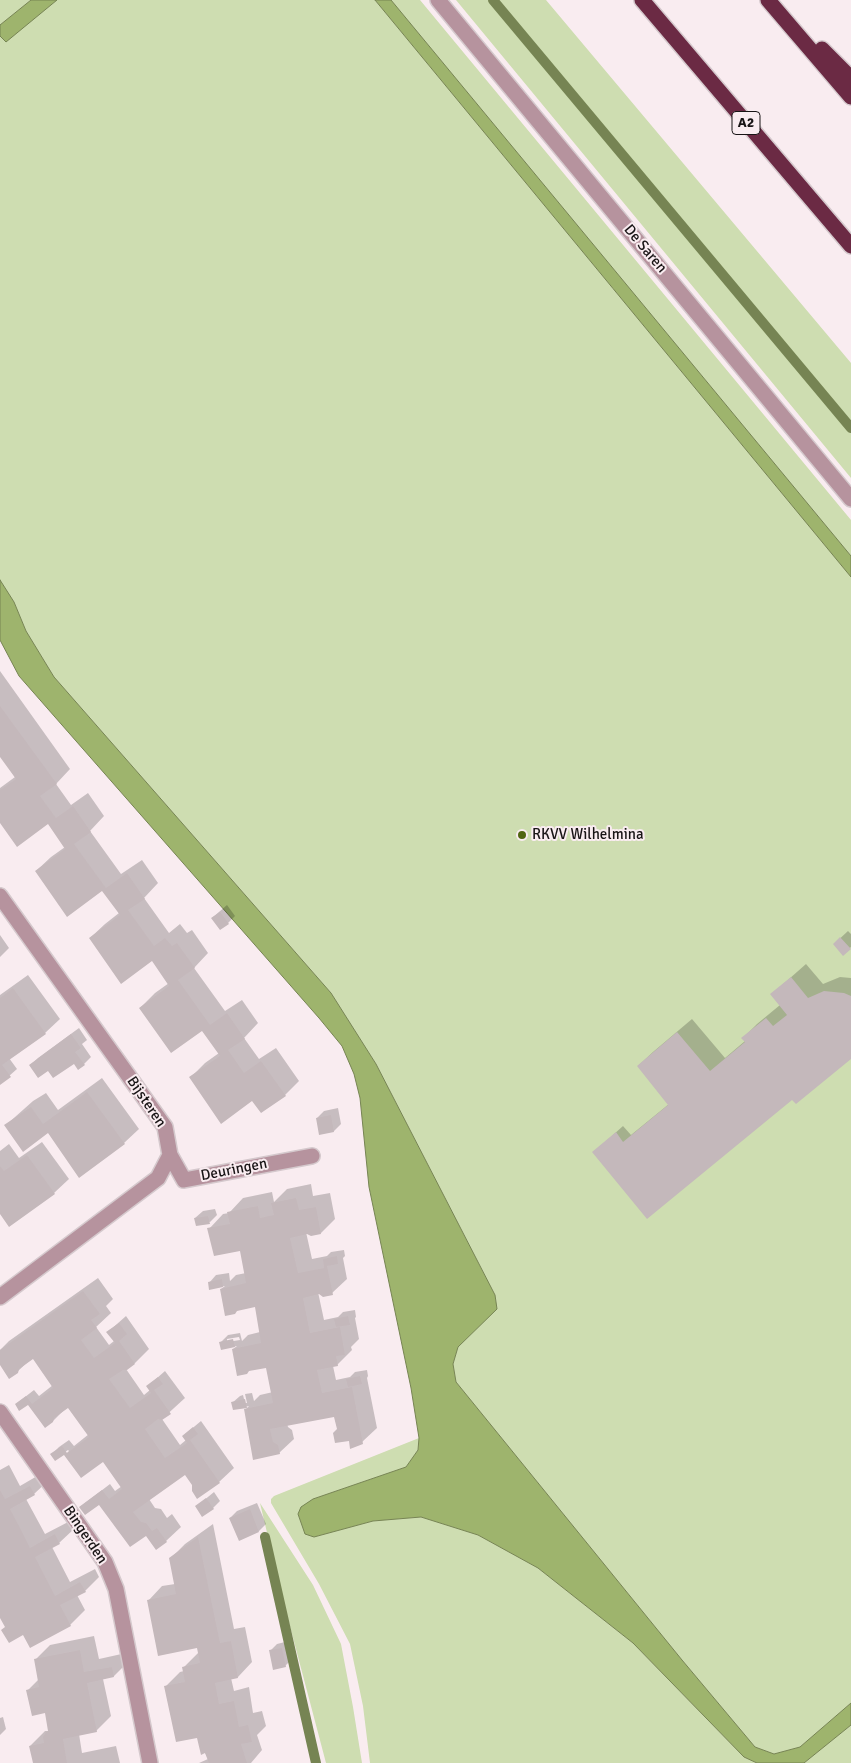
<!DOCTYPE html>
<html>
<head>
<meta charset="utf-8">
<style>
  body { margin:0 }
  canvas { display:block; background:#f9ecf0 }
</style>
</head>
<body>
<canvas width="851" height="1763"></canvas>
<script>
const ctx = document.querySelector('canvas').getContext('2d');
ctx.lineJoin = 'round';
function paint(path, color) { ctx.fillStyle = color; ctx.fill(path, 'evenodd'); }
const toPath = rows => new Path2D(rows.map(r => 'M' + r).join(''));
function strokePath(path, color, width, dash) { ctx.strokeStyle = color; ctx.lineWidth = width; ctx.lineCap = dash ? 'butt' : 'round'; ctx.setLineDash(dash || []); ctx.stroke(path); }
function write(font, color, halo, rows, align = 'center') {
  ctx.font = font + ' Signika,sans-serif'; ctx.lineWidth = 4; ctx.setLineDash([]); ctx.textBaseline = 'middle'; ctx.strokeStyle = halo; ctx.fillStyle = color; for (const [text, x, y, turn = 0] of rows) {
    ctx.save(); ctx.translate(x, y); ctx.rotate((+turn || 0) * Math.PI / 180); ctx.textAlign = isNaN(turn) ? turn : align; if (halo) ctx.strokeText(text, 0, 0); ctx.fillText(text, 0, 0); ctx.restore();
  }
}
paint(toPath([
  [0,0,31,0,0,25],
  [57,0,375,0,851,577,851,1703,800,1747,774,1754,755,1747,682,1660,456,1382,453,1364,458,1347,496,1309,495,1295,376,1064,331,993,54,677,26,631,14,602,0,580,0,36,6,41],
  [391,0,420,0,851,520,851,556],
  [456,0,546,0,851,363,851,478],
  [419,1438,418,1450,406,1467,313,1499,298,1514,305,1533,314,1537,373,1521,421,1517,478,1535,538,1568,633,1643,744,1757,757,1763,370,1763,363,1706,350,1644,319,1584,271,1503,271,1499,274,1496],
  [260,1503,313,1585,341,1644,353,1707,362,1763,326,1763,282,1596],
  [851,1725,851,1763,804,1763]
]), '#ceddb1');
const water = toPath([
  [31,0,57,0,6,42,0,36,0,25,31,0],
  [375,0,391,0,851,556,851,577,375,0],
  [0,580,14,602,26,631,54,677,331,993,376,1064,495,1295,497,1309,458,1347,453,1364,456,1382,682,1660,755,1747,774,1754,800,1747,851,1703,851,1725,804,1763,757,1763,744,1757,633,1643,538,1568,478,1535,421,1517,373,1521,314,1537,305,1534,298,1514,301,1507,313,1499,406,1467,418,1450,419,1438,411,1388,369,1187,360,1098,354,1074,342,1046,319,1018,19,676,0,640,0,580]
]);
paint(water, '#9eb46d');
strokePath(water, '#768453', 1);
paint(toPath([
  [0,671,70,769,56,784,71,805,88,793,104,816,90,831,121,874,142,860,158,883,144,898,169,933,180,924,187,933,192,930,208,953,194,968,225,1011,242,1000,258,1023,244,1038,259,1059,276,1048,299,1081,285,1095,252,1099,190,1078,205,1063,219,1053,202,1030,140,1008,155,993,169,983,152,959,90,938,105,924,119,913,102,890,36,871,51,857,65,847,48,823,0,821,0,788,15,777,0,755],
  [227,905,235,916,228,923,212,918],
  [848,931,851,934,851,947,843,954,834,944],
  [0,935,9,948,0,957],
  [806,964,823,984,840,977,851,978,851,1058,792,1098,594,1152,623,1126,631,1135,669,1104,638,1066,653,1052,692,1019,725,1058,745,1041,743,1038,757,1024,780,1005,772,994],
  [28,975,60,1019,45,1033,9,1058,17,1069,0,1084,0,995],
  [79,1028,87,1040,82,1044,91,1057,84,1064,74,1062,31,1065,38,1058],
  [102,1078,139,1129,124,1143,6,1125,33,1101,46,1093,58,1110],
  [338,1108,341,1124,334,1131,320,1134,317,1118,324,1111],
  [42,1142,69,1179,54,1193,0,1212,0,1151,9,1144,19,1158],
  [311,1184,313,1196,330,1193,335,1219,321,1233,306,1232,312,1259,327,1256,331,1252,344,1250,345,1256,343,1258,347,1279,332,1293,318,1292,324,1320,338,1317,343,1312,355,1310,356,1317,355,1318,359,1339,351,1347,352,1350,337,1365,333,1366,336,1380,350,1377,355,1372,367,1370,368,1376,367,1378,377,1428,362,1442,350,1439,338,1430,335,1415,287,1424,288,1427,292,1430,294,1439,279,1453,245,1410,249,1406,234,1409,232,1403,240,1396,243,1395,245,1403,247,1403,245,1394,252,1393,254,1401,260,1395,273,1392,267,1366,233,1349,237,1346,222,1349,221,1342,228,1335,240,1333,242,1341,248,1335,260,1332,256,1306,221,1289,225,1286,210,1289,209,1283,216,1275,229,1273,230,1281,236,1275,246,1273,241,1250,209,1229,223,1214,229,1213,243,1198,272,1192,274,1202,287,1189],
  [239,1337,240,1340,227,1342,227,1339],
  [215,1209,217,1215,210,1222,195,1218,203,1211],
  [98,1278,113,1299,106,1306,111,1313,96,1327,109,1345,114,1341,108,1332,126,1316,149,1349,135,1363,126,1369,144,1395,150,1390,148,1386,165,1371,185,1398,162,1419,180,1445,186,1440,183,1436,201,1421,234,1468,219,1482,194,1485,185,1473,149,1499,155,1508,161,1509,167,1518,172,1514,181,1527,166,1541,156,1548,146,1534,100,1503,80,1507,110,1484,115,1491,122,1486,104,1460,65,1455,69,1451,68,1450,55,1459,52,1454,59,1447,69,1440,74,1446,89,1434,68,1406,53,1421,29,1403,16,1404,34,1390,39,1396,53,1385,33,1357,17,1372,0,1363,0,1350,9,1341],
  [9,1465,20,1486,44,1472,49,1480,34,1494,26,1499,45,1534,70,1521,74,1529,59,1543,52,1547,70,1582,95,1569,99,1577,85,1591,77,1595,85,1610,70,1625,24,1634,6,1627,0,1615,0,1470],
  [214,1492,220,1501,213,1508,197,1506],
  [257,1503,266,1524,259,1531,239,1539,230,1518,237,1511],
  [213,1524,234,1629,245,1627,252,1662,238,1677,231,1678,234,1691,249,1687,253,1713,262,1711,266,1726,257,1735,262,1750,251,1763,199,1763,208,1759,198,1737,165,1687,180,1672,184,1671,184,1667,199,1652,198,1647,148,1601,162,1586,175,1584,170,1559,185,1544],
  [94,1636,99,1659,126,1653,128,1662,114,1676,103,1679,111,1716,96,1731,79,1734,82,1753,116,1746,120,1763,34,1763,30,1746,45,1731,50,1731,46,1711,28,1690,39,1679,35,1660,50,1645],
  [289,1641,292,1659,285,1666,270,1651,277,1644],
  [3,1717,6,1729,0,1735,0,1718]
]), '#0003');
strokePath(toPath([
  [493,0,851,428],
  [265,1537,316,1763]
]), '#768453', 10);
paint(toPath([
  [0,706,57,784,40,796,56,818,73,806,91,832,74,844,106,888,127,873,145,899,128,910,154,946,165,938,172,946,177,943,195,968,178,980,210,1025,227,1013,245,1039,228,1050,244,1073,261,1061,286,1096,261,1113,252,1101,221,1124,189,1077,220,1056,202,1031,171,1053,139,1008,169,986,152,961,121,984,89,938,120,915,102,891,67,917,35,871,65,849,48,824,17,847,0,823,0,790,16,779,0,757],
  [220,912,229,924,220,930,211,918],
  [840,937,851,949,843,956,833,944],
  [791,977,808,998,824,991,844,993,851,996,851,1059,796,1104,792,1100,647,1219,592,1152,616,1132,623,1142,668,1105,637,1066,677,1032,710,1071,745,1042,741,1038,766,1018,773,1026,787,1015,770,994],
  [13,988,46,1034,2,1065,11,1077,0,1085,0,998],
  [71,1034,81,1048,75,1052,85,1065,78,1070,74,1064,53,1078,48,1071,38,1078,29,1065],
  [87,1092,125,1144,79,1178,48,1133,23,1152,4,1125,31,1107,43,1124],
  [331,1115,334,1132,319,1135,316,1118],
  [27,1155,55,1194,9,1227,0,1214,0,1166,4,1171],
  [296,1198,299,1210,316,1207,321,1234,311,1236,307,1234,290,1238,298,1273,324,1268,323,1259,337,1256,338,1264,327,1266,333,1295,323,1297,319,1294,303,1298,310,1333,340,1327,345,1355,336,1356,338,1366,317,1370,322,1393,352,1387,363,1444,350,1449,349,1441,335,1443,333,1433,337,1429,334,1417,270,1429,273,1442,278,1445,280,1454,253,1460,244,1409,273,1403,266,1368,249,1371,247,1374,237,1376,232,1349,261,1343,255,1307,237,1311,235,1314,225,1316,220,1289,246,1283,240,1251,214,1256,207,1228,230,1224,227,1212,258,1206,260,1218,274,1215,271,1203],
  [208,1216,210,1224,196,1226,194,1218],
  [222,1279,223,1287,209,1290,208,1282],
  [83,1291,100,1314,91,1320,97,1328,81,1340,94,1358,115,1343,106,1332,119,1323,127,1334,119,1341,135,1364,127,1370,123,1370,109,1379,130,1408,151,1393,146,1386,158,1377,163,1384,154,1390,171,1414,162,1420,158,1419,145,1429,165,1458,187,1443,182,1436,193,1427,198,1434,190,1440,220,1483,197,1499,192,1491,192,1485,185,1475,133,1512,141,1522,146,1523,152,1531,157,1528,167,1542,156,1550,146,1536,130,1547,99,1505,85,1515,79,1507,102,1490,109,1499,122,1489,103,1462,81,1478,64,1455,55,1461,50,1454,62,1446,67,1453,89,1437,68,1408,54,1418,53,1422,45,1428,28,1405,19,1411,15,1404,26,1396,32,1404,53,1388,33,1359,19,1369,18,1373,9,1379,0,1365,0,1350],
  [348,1316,350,1325,336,1327,334,1319],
  [233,1339,235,1347,221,1350,219,1342],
  [360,1376,362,1384,348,1387,346,1379],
  [245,1399,247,1408,233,1410,231,1402],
  [30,1486,35,1495,10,1509,20,1528,30,1548,55,1534,60,1544,35,1557,55,1596,80,1582,86,1592,60,1605,71,1626,30,1648,23,1635,9,1643,1,1630,5,1627,0,1618,0,1490,5,1499],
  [206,1498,214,1509,202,1517,195,1506],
  [250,1509,259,1532,239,1541,229,1518],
  [198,1537,220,1643,231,1641,238,1678,215,1683,219,1704,234,1701,239,1727,248,1725,252,1742,241,1744,247,1763,209,1763,205,1753,201,1755,197,1738,176,1742,164,1686,185,1682,182,1667,200,1663,197,1648,158,1656,147,1600,176,1594,169,1558],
  [282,1648,286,1667,273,1670,269,1650],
  [80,1650,84,1672,112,1667,114,1677,87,1683,97,1732,63,1739,67,1763,33,1763,29,1746,44,1743,43,1737,46,1732,48,1731,45,1713,32,1716,26,1690,39,1687,34,1659]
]), '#c4b8bb');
const minor = toPath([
  [438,0,851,499],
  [0,896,165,1127,170,1155,184,1180,312,1156],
  [0,1297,158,1178,170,1155],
  [0,1412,105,1562,116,1589,150,1763]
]);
const highway = toPath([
  [642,0,851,246],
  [768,0,851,97],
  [822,49,851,78]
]);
strokePath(minor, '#d5c9cd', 18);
strokePath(highway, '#d5c9cd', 18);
strokePath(minor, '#b6939e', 15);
strokePath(highway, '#6b2a44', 15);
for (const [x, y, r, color] of [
  [522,835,5,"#506511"]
]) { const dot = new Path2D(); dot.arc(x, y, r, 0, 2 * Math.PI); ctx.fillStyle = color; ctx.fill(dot); strokePath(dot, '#f9ecf0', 2); }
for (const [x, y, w] of [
  [746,123,28]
]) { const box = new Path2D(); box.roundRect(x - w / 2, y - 11.5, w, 23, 4); ctx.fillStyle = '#f9ecf0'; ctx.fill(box); strokePath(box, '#181415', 1); }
write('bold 14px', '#181415', null, [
  ["A2",746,123]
]);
write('15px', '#181415', '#f9ecf0', [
  ["De Saren",645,249,50],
  ["Bijsteren",146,1102,56],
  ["Deuringen",234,1170,-11],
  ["Bingerden",85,1535,56]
]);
write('15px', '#181415', '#f9ecf0', [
  ["RKVV Wilhelmina",532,835]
], 'left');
</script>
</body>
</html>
